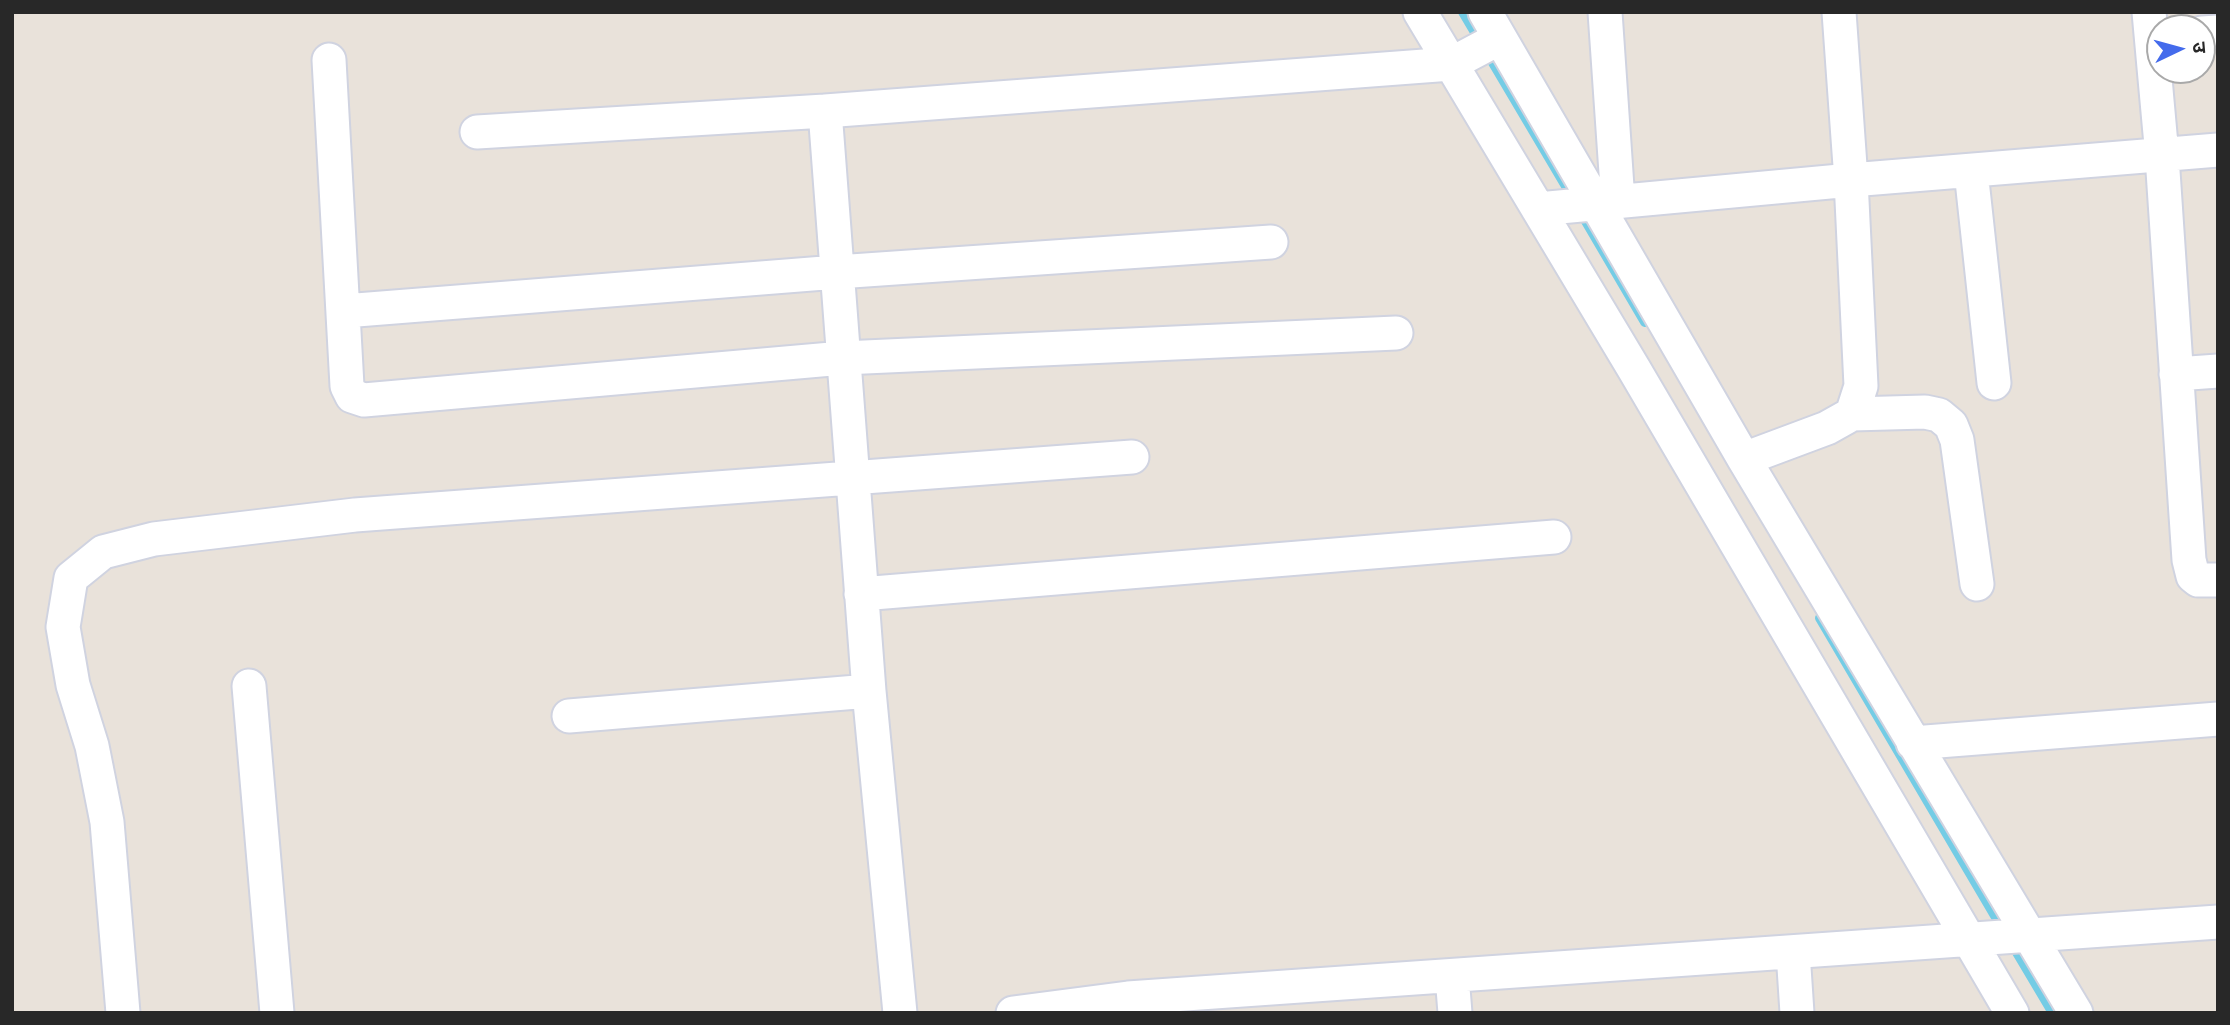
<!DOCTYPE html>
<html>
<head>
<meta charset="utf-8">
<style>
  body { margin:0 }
  #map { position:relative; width:2230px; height:1025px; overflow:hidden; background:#e9e2da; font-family:"Golos Text","Noto Sans Devanagari",sans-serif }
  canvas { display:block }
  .frame { position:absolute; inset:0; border:14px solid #282828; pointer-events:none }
  .north { position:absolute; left:2146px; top:14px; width:70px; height:70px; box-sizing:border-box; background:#fff; border:2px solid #a9a9a9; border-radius:50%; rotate:85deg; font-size:19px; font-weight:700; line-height:28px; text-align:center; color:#282828 }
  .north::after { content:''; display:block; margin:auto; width:24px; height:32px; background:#446bec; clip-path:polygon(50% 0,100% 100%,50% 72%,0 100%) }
</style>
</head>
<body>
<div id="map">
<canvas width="2230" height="1025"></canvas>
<div class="frame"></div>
<div class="north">उ</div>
</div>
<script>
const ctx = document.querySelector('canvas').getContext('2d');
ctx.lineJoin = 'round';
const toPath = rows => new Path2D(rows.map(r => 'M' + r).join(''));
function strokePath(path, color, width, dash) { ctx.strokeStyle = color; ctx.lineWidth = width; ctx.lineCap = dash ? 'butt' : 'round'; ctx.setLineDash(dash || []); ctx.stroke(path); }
strokePath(toPath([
  [1463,12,1573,198],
  [1580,211,1645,322],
  [1820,618,2004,931],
  [2012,944,2053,1013]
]), '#74cce5', 10);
const minor = toPath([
  [1420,12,1634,369,2012,1013],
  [1485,12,1744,459,2076,1013],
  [1605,12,1618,202],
  [2149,12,2162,156,2189,560,2193,576,2198,580,2218,580],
  [2202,33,2218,32],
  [329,60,347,386,352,396,364,400,843,358,1396,333],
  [825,111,869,691,900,1013],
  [477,132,825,111,1451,64,1500,38],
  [1971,171,1994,383],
  [1538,209,1851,180,2218,150],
  [344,311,837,272,1271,242],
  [2176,374,2218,371],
  [1852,414,1925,412,1939,415,1951,425,1957,440,1977,584],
  [1744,459,1827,428,1852,414,1861,386,1851,180,1839,12],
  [861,594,1554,537],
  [249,686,277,1013],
  [569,716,869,691],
  [1913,743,2218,719],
  [1793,952,1797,1013],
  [1452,976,1455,1013],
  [123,1013,107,822,92,746,73,685,63,627,71,578,103,552,154,539,355,515,1132,457],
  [1013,1013,1128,998,2218,922]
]);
strokePath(minor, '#d0d3e0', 37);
strokePath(minor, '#fff', 33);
</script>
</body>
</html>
